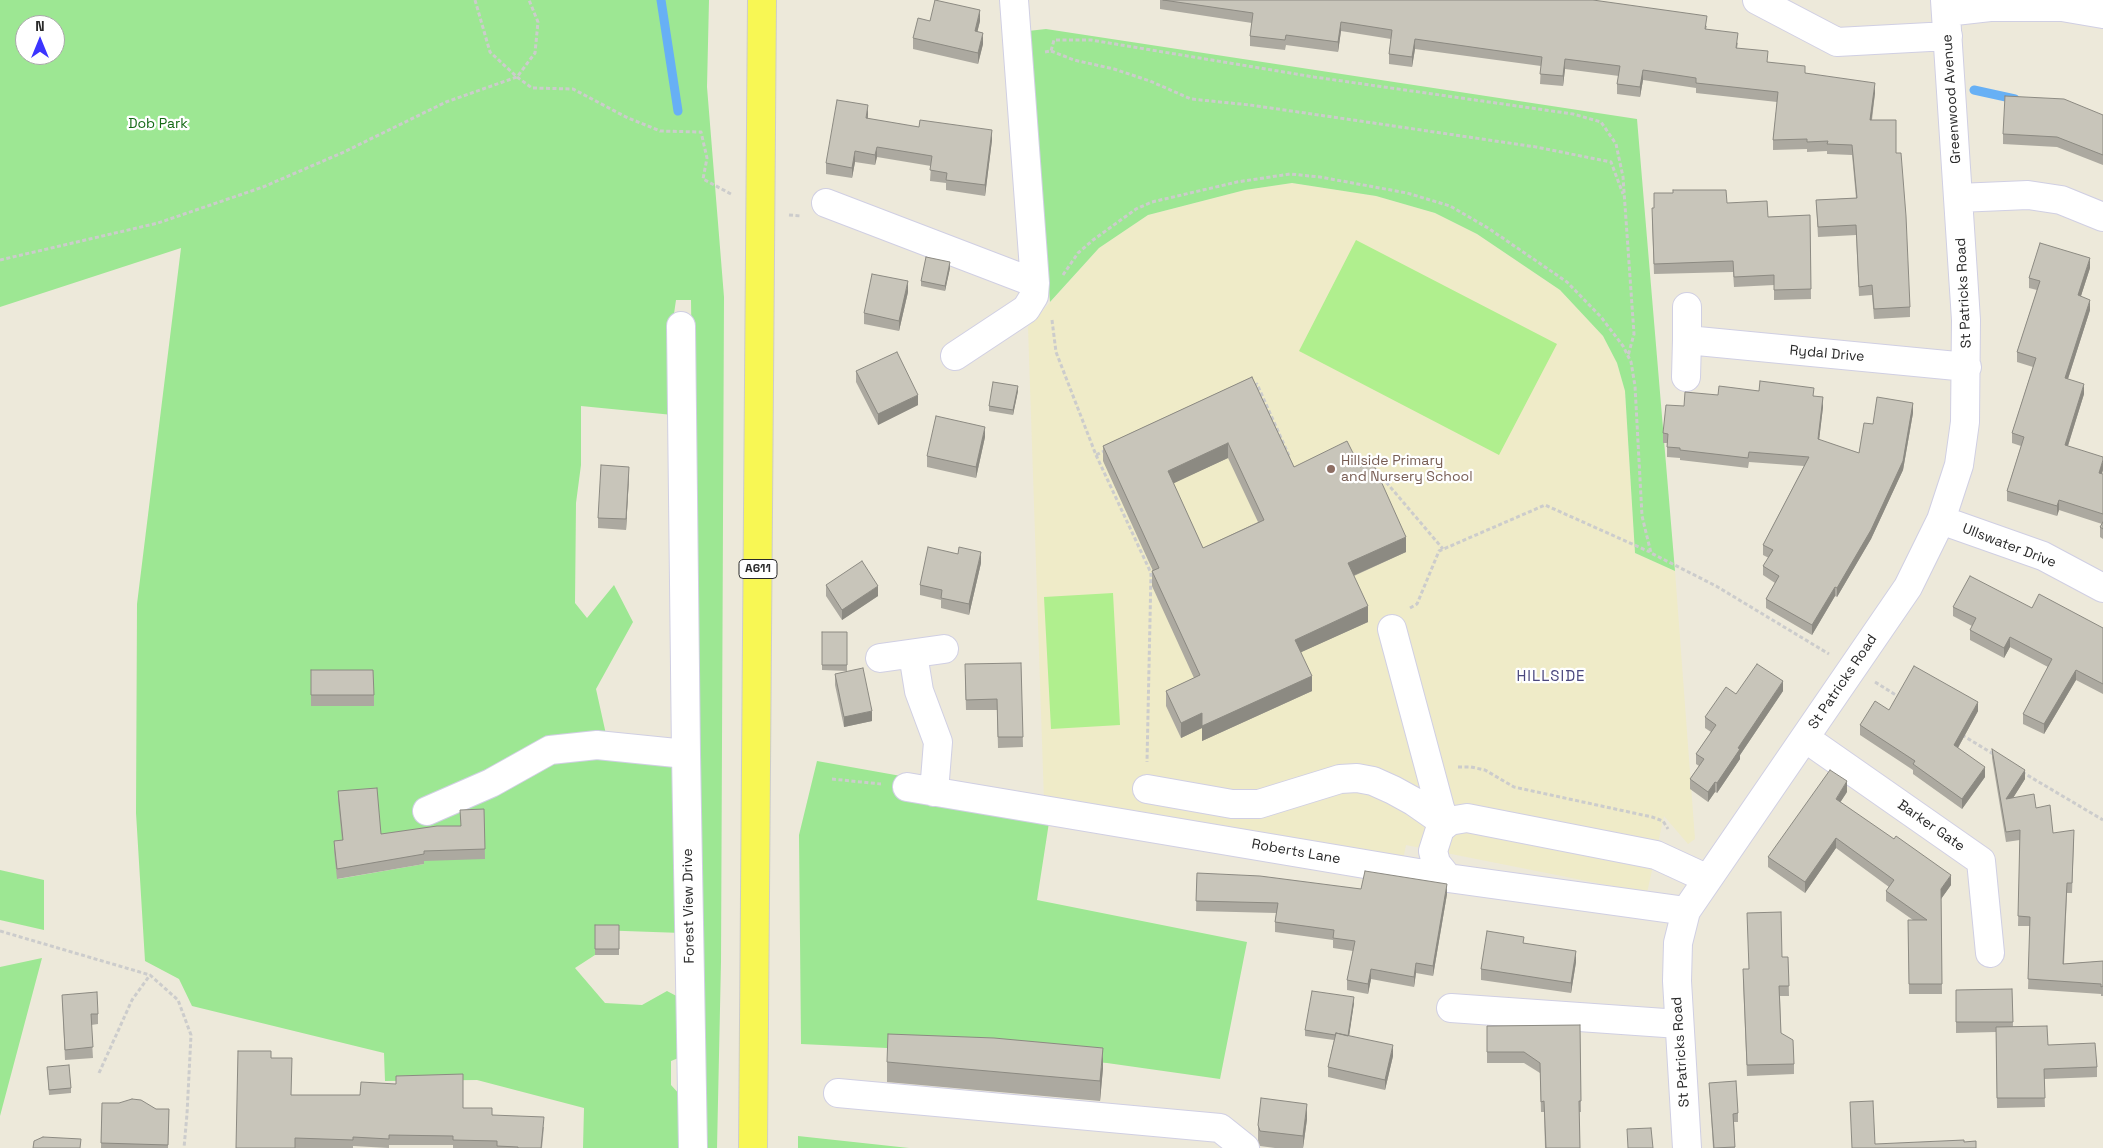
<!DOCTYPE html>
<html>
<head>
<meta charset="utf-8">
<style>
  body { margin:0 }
  #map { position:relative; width:2103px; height:1148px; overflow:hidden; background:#ede9da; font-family:"Space Grotesk",sans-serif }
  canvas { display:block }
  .north { position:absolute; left:15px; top:15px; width:50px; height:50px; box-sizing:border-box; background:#fff; border:1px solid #a9a9a9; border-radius:50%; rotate:0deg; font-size:14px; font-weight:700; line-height:20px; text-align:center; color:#292929 }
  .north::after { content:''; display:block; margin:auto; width:18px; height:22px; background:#3c35ff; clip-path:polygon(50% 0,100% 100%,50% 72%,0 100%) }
</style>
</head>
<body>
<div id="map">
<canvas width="2103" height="1148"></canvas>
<div class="north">N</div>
</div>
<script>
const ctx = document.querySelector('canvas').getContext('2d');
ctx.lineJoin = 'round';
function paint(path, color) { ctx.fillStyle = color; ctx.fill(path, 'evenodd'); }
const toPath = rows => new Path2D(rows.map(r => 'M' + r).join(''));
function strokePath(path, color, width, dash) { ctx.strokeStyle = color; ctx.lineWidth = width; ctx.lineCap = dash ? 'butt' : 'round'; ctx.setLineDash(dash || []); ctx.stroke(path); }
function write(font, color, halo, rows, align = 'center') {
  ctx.font = font + ' "Space Grotesk",sans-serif'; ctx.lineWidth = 4.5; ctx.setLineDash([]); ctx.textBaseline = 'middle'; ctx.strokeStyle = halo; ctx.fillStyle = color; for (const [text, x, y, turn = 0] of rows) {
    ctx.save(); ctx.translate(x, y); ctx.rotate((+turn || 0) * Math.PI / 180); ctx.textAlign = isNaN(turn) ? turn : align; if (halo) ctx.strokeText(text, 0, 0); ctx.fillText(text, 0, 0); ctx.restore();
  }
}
paint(toPath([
  [1292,183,1376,196,1435,213,1477,234,1560,290,1603,336,1617,363,1625,391,1635,553,1675,571,1695,839,1688,844,1664,816,1647,893,1406,845,1402,864,1044,801,1028,327,1099,248,1148,215,1245,190]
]), '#efebc8');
paint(toPath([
  [0,0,709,0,707,87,724,297,721,962,717,1148,703,1148,691,300,676,300,669,348,673,415,581,406,581,465,576,503,575,603,587,618,614,585,633,622,596,689,611,757,664,760,672,767,682,933,596,930,595,955,575,968,605,1003,642,1005,667,991,684,1000,686,1055,671,1061,671,1085,681,1096,683,1148,583,1148,584,1108,477,1080,385,1081,384,1053,192,1006,179,979,145,961,136,813,137,604,181,248,0,307],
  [25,25,55,25,55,55,25,55],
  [335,851,424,864,338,879],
  [1046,29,1637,119,1675,571,1635,553,1625,391,1617,363,1603,336,1560,290,1477,234,1435,213,1376,196,1292,183,1245,190,1148,215,1099,248,1050,302,1028,31],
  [817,761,1052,803,1037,900,1247,942,1220,1079,1107,1063,994,1053,801,1044,799,835],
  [0,870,44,880,44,930,0,920],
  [42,958,0,1116,0,967],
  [798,1136,909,1148,798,1148]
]), '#9de793');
paint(toPath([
  [1356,240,1557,344,1499,455,1299,351],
  [1113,593,1120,725,1051,729,1044,597]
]), '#b0ef8e');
strokePath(toPath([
  [661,0,678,111],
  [1974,90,2015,99]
]), '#67b0f5', 9);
const minor = toPath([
  [1757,0,1837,42,1948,36],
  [1946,12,1990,7,2062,7,2103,14],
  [1958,198,2028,195,2061,200,2103,217],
  [826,203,1035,283],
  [1687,307,1687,340,1967,367],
  [681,326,686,754],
  [955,356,1026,309,1034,296,1035,283,1014,0],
  [1686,377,1687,340],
  [1941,520,2043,556,2103,588],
  [1392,629,1440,808,1446,824],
  [913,654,919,691,938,742,934,792],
  [880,658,944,649],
  [1805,738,1981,861,1990,953],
  [907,787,1448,878,1686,911],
  [1147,789,1232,804,1259,804,1340,779,1357,778,1373,781,1393,790,1413,801,1446,824],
  [427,811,491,783,550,750,597,745,686,754,693,1148],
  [1448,878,1436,863,1433,851,1440,829,1446,824,1449,821,1467,818,1656,855,1708,879],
  [1451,1008,1679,1024],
  [838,1093,1220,1128,1245,1148],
  [1687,1148,1677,981,1678,943,1686,911,1908,587,1941,520,1959,465,1965,422,1966,320,1945,0]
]);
const major = toPath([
  [753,1148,762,0]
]);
strokePath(minor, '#d0cfe3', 30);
strokePath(major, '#ccc', 30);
strokePath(toPath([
  [475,0,490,52,517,77,532,88,573,89,626,117,660,131,701,132,707,158,703,179,731,194],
  [1051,51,1074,60,1114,69,1150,81,1191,99,1250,105,1360,121,1536,147,1611,162,1623,194],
  [1045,52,1051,51,1054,40,1091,40,1314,77,1573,114,1601,122,1616,144,1623,177,1634,334,1628,356],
  [789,215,801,216],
  [0,260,158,223,263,187,344,152,446,102,517,77,535,53,538,22,529,0],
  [1063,275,1078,253,1093,240,1136,209,1152,202,1237,182,1290,174,1320,177,1407,193,1450,206,1488,228,1567,282,1601,317,1623,346,1631,362,1635,386,1642,516,1651,553,1716,586,1829,654],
  [1052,320,1056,352,1096,455,1106,450],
  [1254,386,1257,384,1290,458],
  [1096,455,1151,573,1147,762],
  [1373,470,1375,469,1443,549],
  [1410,608,1417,604,1439,551,1545,505,1650,552],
  [1875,682,1899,697],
  [1962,735,1995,755],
  [1458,767,1471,767,1485,770,1514,787,1652,817,1663,821,1668,829],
  [2022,772,2103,820],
  [832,779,881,784],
  [0,931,150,975,178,1000,191,1035,187,1114,184,1148],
  [99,1073,132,1000,150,975]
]), '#ccc', 3, [4, 2.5]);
strokePath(minor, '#fff', 28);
strokePath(major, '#f8f754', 28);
paint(toPath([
  [1160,0,1593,0,1707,26,1706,29,1738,43,1737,48,1768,62,1875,93,1872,120,1896,153,1910,307,1910,317,1874,319,1872,295,1859,296,1856,235,1818,237,1816,200,1856,198,1852,155,1827,154,1827,151,1807,152,1807,149,1773,150,1773,140,1777,102,1696,93,1696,88,1643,80,1640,97,1617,94,1617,84,1619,76,1565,69,1563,86,1540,84,1541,66,1415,49,1412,67,1389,64,1389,54,1391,39,1341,31,1338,52,1286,45,1285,50,1250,46,1250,36,1252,23,1160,9],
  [930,21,980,21,977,32,983,44,978,64,913,49,913,38],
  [868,115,868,119,992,140,985,196,946,190,946,183,930,181,931,166,877,157,875,165,855,162,852,178,826,174,826,163],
  [2103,115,2103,165,2057,147,2003,144,2003,134],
  [1727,203,1768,217,1810,215,1811,299,1774,300,1774,285,1734,287,1733,272,1654,274,1652,219,1654,208],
  [950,268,945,291,921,286,921,281],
  [2090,268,2081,296,2090,310,2068,379,2084,394,2068,446,2103,470,2102,474,2103,474,2103,539,2100,537,2100,527,2102,524,2059,510,2057,516,2007,501,2007,491,2021,446,2012,443,2012,433,2033,367,2017,362,2017,352,2037,290,2029,288,2029,278],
  [908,292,899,331,864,324,864,313],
  [856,371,918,405,878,425,856,382],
  [1252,377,1294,467,1360,467,1406,552,1354,576,1368,622,1301,652,1312,691,1202,741,1202,728,1181,738,1166,706,1166,691,1194,678,1152,586,1152,571,1153,571,1103,461,1103,446],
  [1228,458,1258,522,1203,548,1173,483],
  [1018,391,1013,415,989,411,989,406],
  [1759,391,1814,396,1823,407,1819,440,1859,453,1873,424,1913,413,1903,470,1871,539,1837,597,1835,596,1812,635,1766,608,1766,599,1775,583,1763,575,1763,566,1769,558,1763,555,1763,545,1804,466,1749,462,1748,468,1680,460,1680,458,1667,457,1667,443,1663,443,1663,433,1684,406,1718,395],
  [985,437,976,478,927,467,927,456],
  [629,477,626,530,598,528,598,518],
  [981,563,969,615,941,608,941,600,920,595,920,585],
  [826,585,878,596,842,620,826,596],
  [1953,607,2032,608,2103,628,2103,694,2076,680,2044,734,2023,724,2023,714,2048,667,2010,647,2004,658,1970,640,1970,630,1972,626,1953,616],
  [822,632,847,632,847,671,822,670],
  [1021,663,1023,747,998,748,997,710,966,710,965,675],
  [311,670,374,695,374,706,311,706],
  [835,674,872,721,844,727,835,685],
  [1783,691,1740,755,1740,759,1717,793,1715,792,1708,802,1690,789,1690,779,1699,766,1696,764,1696,754,1711,732,1705,728,1705,717,1736,694],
  [1889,710,1978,711,1958,748,1985,777,1962,809,1913,774,1913,770,1860,735,1860,725],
  [1992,749,2025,779,2013,798,2036,808,2053,833,2074,839,2072,893,2067,893,2064,964,2103,961,2103,996,2101,996,2101,994,2028,989,2030,926,2018,926,2020,840,2006,842,1992,758],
  [338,791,381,834,460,826,484,809,485,859,424,861,424,864,337,879,334,851,334,841,342,840,338,800],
  [1847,792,1840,802,1951,885,1941,899,1942,994,1909,994,1908,920,1913,920,1886,901,1886,891,1889,887,1836,848,1805,893,1768,867,1768,857],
  [1197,873,1361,889,1447,894,1433,976,1416,973,1414,987,1371,979,1368,994,1347,990,1347,980,1353,951,1333,948,1333,940,1275,932,1275,922,1276,913,1196,911],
  [595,925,619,925,619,955,595,955],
  [1524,943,1576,962,1571,993,1481,980,1481,969],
  [1782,957,1788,957,1789,996,1780,996,1781,1033,1794,1064,1794,1074,1747,1076,1743,980,1749,969],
  [2012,989,2013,1027,2048,1045,2097,1067,2097,1077,2044,1079,2045,1107,1997,1108,1996,1032,1956,1033,1956,990],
  [62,995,98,1014,98,1024,91,1025,93,1058,65,1060],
  [1354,1003,1349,1036,1393,1056,1385,1090,1328,1077,1328,1067,1334,1040,1305,1036,1305,1030],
  [1580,1025,1581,1112,1579,1112,1580,1148,1545,1148,1544,1112,1541,1112,1540,1073,1524,1063,1487,1063,1487,1026],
  [271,1058,291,1095,463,1108,544,1127,542,1148,453,1148,453,1145,389,1145,389,1148,353,1146,353,1148,236,1148],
  [887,1062,1103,1068,1100,1101,887,1082],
  [47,1067,71,1088,71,1093,49,1095],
  [1709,1083,1738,1113,1738,1122,1734,1122,1735,1148,1713,1148],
  [102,1103,156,1109,169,1109,168,1148,101,1148],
  [1307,1119,1303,1148,1275,1148,1260,1146,1258,1140,1258,1125]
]), '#aca9a0');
paint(toPath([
  [980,10,980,21,975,42,975,31],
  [1341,22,1341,31,1338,52,1338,42],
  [983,33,983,44,978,64,978,53],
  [1415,39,1415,49,1412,67,1412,57],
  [1565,59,1565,69,1563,86,1563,76],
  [1643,70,1643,80,1640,97,1640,87],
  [1875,83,1875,93,1870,130,1870,120],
  [868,105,868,115,866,129,866,118],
  [992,130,992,140,985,196,985,185],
  [877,147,877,157,875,165,875,155],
  [855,151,855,162,852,178,852,168],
  [2090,258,2090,268,2078,305,2078,295],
  [950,262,950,268,945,291,945,286],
  [908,281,908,292,899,331,899,321],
  [2090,300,2090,310,2065,388,2065,378],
  [2084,384,2084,394,2065,455,2065,445],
  [1018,386,1018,391,1013,415,1013,410],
  [918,395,918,405,878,425,878,414],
  [1823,397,1823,407,1818,449,1818,439],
  [1913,403,1913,413,1903,470,1871,539,1837,597,1837,588],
  [985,427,985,437,976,478,976,467],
  [1228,443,1228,458,1168,486,1168,471],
  [2103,460,2103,470,2099,483,2099,473],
  [629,467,629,477,626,530,626,519],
  [2059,500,2059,510,2057,516,2057,506],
  [1406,537,1406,552,1348,578,1348,563],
  [981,552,981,563,969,615,969,604],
  [878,586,878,596,842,620,842,610],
  [1835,587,1835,596,1812,635,1812,625],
  [1368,606,1368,622,1295,655,1295,640],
  [2010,637,2010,647,2004,658,2004,648],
  [2076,670,2076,680,2044,734,2044,724],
  [1312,676,1312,691,1202,741,1202,728,1181,738,1181,723,1202,713],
  [1783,681,1783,691,1740,755,1740,759,1717,793,1717,783,1738,748],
  [1978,702,1978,711,1954,755,1954,745],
  [872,711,872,721,844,727,844,717],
  [1985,767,1985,777,1962,809,1962,799],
  [2025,770,2025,779,2006,809,2006,799],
  [1847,781,1847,792,1836,809,1836,799],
  [1715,782,1715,792,1708,802,1708,792],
  [1836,838,1836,848,1805,893,1805,882],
  [1951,875,1951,885,1941,899,1941,889],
  [1447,884,1447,894,1433,976,1433,966],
  [1576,951,1576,962,1571,993,1571,983],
  [1416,963,1416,973,1414,987,1414,977],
  [1371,969,1371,979,1368,994,1368,984],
  [1354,997,1354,1003,1348,1043,1348,1037],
  [1393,1045,1393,1056,1385,1090,1385,1080],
  [1103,1048,1103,1068,1100,1101,1100,1081],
  [1307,1104,1307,1119,1303,1148,1303,1136]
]), '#8c8a82');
const building = toPath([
  [935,0,980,10,975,31,983,33,978,53,913,38,918,18,930,21,935,0],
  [1163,0,1593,0,1707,16,1705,29,1738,33,1736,48,1768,51,1767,62,1805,66,1805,73,1875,83,1870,120,1896,120,1896,153,1901,153,1906,216,1910,307,1874,309,1872,285,1859,287,1856,225,1818,227,1816,200,1857,198,1852,145,1827,144,1828,141,1807,142,1807,139,1773,140,1778,92,1696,83,1696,78,1643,70,1640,87,1617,84,1620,66,1565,59,1563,76,1540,74,1542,57,1415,39,1412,57,1389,54,1392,30,1341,22,1338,42,1286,35,1285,40,1250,36,1253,13,1163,0],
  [2005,96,2064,99,2103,115,2103,155,2057,137,2003,134,2005,96],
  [837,100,868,105,866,118,919,127,920,120,992,130,985,185,946,180,947,173,930,170,932,156,877,147,875,155,855,151,852,168,826,163,837,100],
  [1673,190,1726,190,1727,203,1767,201,1768,217,1810,215,1811,289,1774,290,1774,275,1734,277,1733,261,1654,264,1652,208,1654,208,1654,193,1673,193,1673,190],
  [2040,243,2090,258,2078,295,2090,300,2065,378,2084,384,2065,445,2103,457,2103,460,2099,473,2103,474,2103,514,2059,500,2057,506,2007,491,2024,437,2012,433,2036,358,2017,352,2040,281,2029,278,2040,243],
  [926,257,950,262,945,286,921,281,926,257],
  [872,274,908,281,899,321,864,313,872,274],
  [897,352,918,395,878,414,856,371,897,352],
  [1252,377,1294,467,1347,441,1360,467,1372,461,1406,537,1348,563,1368,606,1295,640,1312,676,1202,726,1202,713,1181,723,1166,691,1200,675,1152,571,1159,568,1103,446,1252,377],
  [1228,443,1264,520,1203,548,1168,471,1228,443],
  [1760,381,1814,388,1813,396,1823,397,1818,439,1859,453,1864,423,1873,424,1877,397,1913,403,1903,461,1871,530,1837,588,1835,587,1812,625,1766,599,1779,576,1763,566,1773,550,1763,545,1809,457,1749,452,1748,458,1680,450,1680,448,1667,447,1668,434,1663,433,1666,405,1684,406,1685,392,1718,395,1719,386,1759,391,1760,381],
  [993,382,1018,386,1013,410,989,406,993,382],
  [936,416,985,427,976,467,927,456,936,416],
  [601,465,629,467,626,519,598,518,601,465],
  [2103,522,2103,529,2100,527,2103,522],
  [928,547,958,554,959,547,981,552,969,604,941,598,942,590,920,585,928,547],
  [862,561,878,586,842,610,826,585,862,561],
  [1970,576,2032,608,2039,594,2103,628,2103,684,2076,670,2044,724,2023,714,2052,659,2010,637,2004,648,1970,630,1976,618,1953,607,1970,576],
  [822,632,847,632,847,665,822,665,822,632],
  [1021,663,1023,737,998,737,997,699,966,700,965,664,1021,663],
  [1757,664,1783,681,1738,748,1740,749,1717,783,1715,782,1708,792,1690,779,1704,759,1696,754,1716,725,1705,717,1726,687,1736,694,1757,664],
  [1914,666,1978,702,1954,745,1985,767,1962,799,1913,764,1915,761,1860,725,1875,701,1889,710,1914,666],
  [863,668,872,711,844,717,835,674,863,668],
  [311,670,373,670,374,695,311,695,311,670],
  [1992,749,2025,770,2006,799,2034,794,2036,808,2050,805,2053,833,2074,830,2072,883,2067,883,2063,964,2103,961,2103,986,2101,987,2101,984,2028,979,2030,917,2018,916,2020,830,2006,832,1992,749],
  [1830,770,1847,781,1836,799,1894,839,1896,836,1951,875,1941,889,1942,984,1909,984,1908,920,1927,920,1886,891,1894,880,1836,838,1805,882,1768,857,1830,770],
  [377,788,381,834,437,826,461,826,460,810,484,809,485,849,424,851,424,854,337,869,334,841,343,840,338,791,377,788],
  [1365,871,1447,884,1433,966,1416,963,1414,977,1371,969,1368,984,1347,980,1355,941,1333,938,1334,930,1275,922,1278,903,1196,901,1197,873,1260,876,1361,889,1365,871],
  [1781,912,1782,957,1788,957,1789,986,1779,986,1781,1033,1793,1040,1794,1064,1747,1065,1743,969,1749,969,1747,913,1781,912],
  [595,925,619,925,619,949,595,949,595,925],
  [1487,931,1524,937,1523,943,1576,951,1571,983,1481,969,1487,931],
  [2012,989,2013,1022,1956,1022,1956,990,2012,989],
  [1312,991,1354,997,1348,1036,1336,1033,1335,1035,1305,1030,1312,991],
  [97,992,98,1014,91,1014,93,1047,65,1050,62,995,97,992],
  [1580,1025,1581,1101,1579,1101,1580,1148,1546,1148,1544,1101,1541,1102,1540,1063,1524,1052,1487,1052,1487,1026,1580,1025],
  [2047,1026,2048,1045,2095,1043,2097,1067,2044,1069,2045,1098,1997,1098,1996,1027,2047,1026],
  [1336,1033,1393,1045,1385,1080,1328,1067,1336,1033],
  [888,1034,994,1038,1103,1048,1100,1081,887,1062,888,1034],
  [238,1051,271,1051,271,1058,292,1058,291,1095,360,1095,361,1082,396,1084,396,1076,463,1074,463,1108,492,1108,492,1115,544,1117,541,1148,518,1148,518,1147,497,1146,497,1141,453,1140,453,1136,389,1135,389,1139,353,1137,353,1140,295,1138,295,1148,236,1148,238,1051],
  [69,1065,71,1088,49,1090,47,1067,69,1065],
  [1736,1081,1738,1113,1733,1114,1735,1147,1714,1148,1709,1083,1736,1081],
  [1261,1098,1307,1104,1303,1136,1260,1131,1258,1125,1261,1098],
  [132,1099,141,1100,156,1109,169,1109,168,1145,101,1143,102,1103,119,1103,132,1099],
  [1873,1101,1875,1144,1964,1140,1964,1142,1976,1141,1976,1148,1852,1148,1850,1102,1873,1101],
  [1651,1128,1653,1148,1628,1148,1627,1129,1651,1128],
  [43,1137,81,1139,80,1148,33,1148,34,1141,43,1137]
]);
paint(building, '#c8c5ba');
strokePath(building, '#8c8a82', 1);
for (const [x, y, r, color] of [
  [1331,469,5,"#8d6e63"]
]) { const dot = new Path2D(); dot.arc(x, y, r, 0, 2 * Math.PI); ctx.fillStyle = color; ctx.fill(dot); strokePath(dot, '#fff', 2); }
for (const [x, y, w] of [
  [758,569,38]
]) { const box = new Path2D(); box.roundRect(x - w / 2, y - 9.5, w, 19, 4); ctx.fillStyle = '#fff'; ctx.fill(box); strokePath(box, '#292929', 1); }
write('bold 12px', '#292929', null, [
  ["A611",758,569]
]);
write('14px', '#292929', '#fff', [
  ["Greenwood Avenue",1952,99,-94],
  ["St Patricks Road",1964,293,-93],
  ["Rydal Drive",1827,354,5],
  ["Ullswater Drive",2009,546,21],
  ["St Patricks Road",1843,682,-56],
  ["Barker Gate",1931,826,35],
  ["Roberts Lane",1296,852,10],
  ["Forest View Drive",689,906,-91],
  ["St Patricks Road",1681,1052,-94]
]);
write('14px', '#166a17', '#fff', [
  ["Dob Park",158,124]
]);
write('14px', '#785e54', '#fff', [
  ["Hillside Primary",1341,461],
  ["and Nursery School",1341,477]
], 'left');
ctx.letterSpacing = '1px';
write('15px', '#4a477d', '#fff', [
  ["HILLSIDE",1551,677]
]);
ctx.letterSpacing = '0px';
</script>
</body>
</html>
